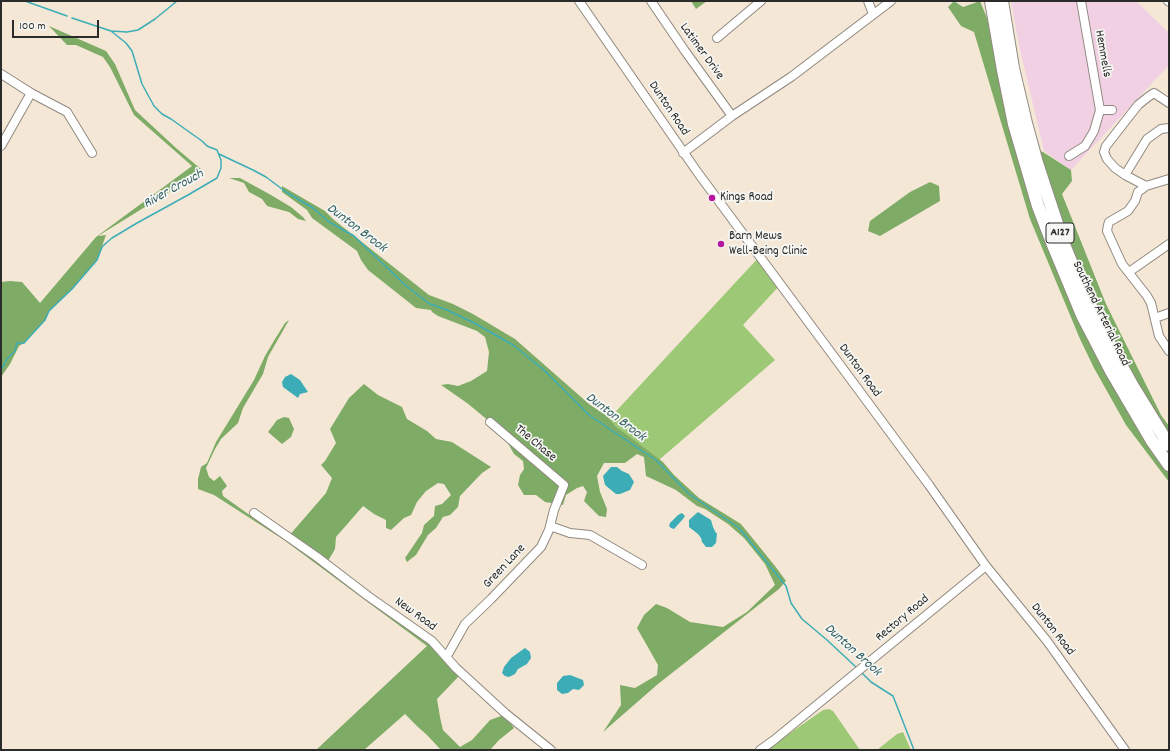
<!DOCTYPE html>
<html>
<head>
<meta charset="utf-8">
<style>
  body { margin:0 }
  #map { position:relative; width:1170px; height:751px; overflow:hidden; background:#f5e7d6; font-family:Dekko,sans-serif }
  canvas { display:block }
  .frame { position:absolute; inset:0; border:2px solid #2b2b2b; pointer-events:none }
  .scale { position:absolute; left:12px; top:20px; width:87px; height:18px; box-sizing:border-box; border:2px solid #2b2b2b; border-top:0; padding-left:5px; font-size:12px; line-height:14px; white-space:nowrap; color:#2b2b2b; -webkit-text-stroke:3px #f6f6f2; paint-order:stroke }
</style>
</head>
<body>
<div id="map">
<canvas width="1170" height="751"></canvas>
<div class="frame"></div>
<div class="scale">100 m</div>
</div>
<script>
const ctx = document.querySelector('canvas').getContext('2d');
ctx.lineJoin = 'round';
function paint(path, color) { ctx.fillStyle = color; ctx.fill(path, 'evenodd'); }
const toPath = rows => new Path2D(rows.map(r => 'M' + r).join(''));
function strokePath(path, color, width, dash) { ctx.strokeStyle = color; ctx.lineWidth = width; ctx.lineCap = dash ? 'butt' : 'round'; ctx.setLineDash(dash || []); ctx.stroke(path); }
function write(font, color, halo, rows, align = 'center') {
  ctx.font = font + ' Dekko,sans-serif'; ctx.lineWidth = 3.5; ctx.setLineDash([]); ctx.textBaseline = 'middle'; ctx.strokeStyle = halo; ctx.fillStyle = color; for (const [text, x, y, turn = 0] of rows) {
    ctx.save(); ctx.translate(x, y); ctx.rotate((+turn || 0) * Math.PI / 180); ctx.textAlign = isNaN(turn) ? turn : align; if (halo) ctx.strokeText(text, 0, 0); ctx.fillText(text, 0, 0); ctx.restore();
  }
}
paint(toPath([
  [1011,1,1136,1,1169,33,1169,65,1071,170,1044,151,1019,45]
]), '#f1d0e3');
paint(toPath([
  [760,256,781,284,743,325,775,360,659,460,606,422],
  [829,709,833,711,860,750,766,750,823,710],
  [903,732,911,750,877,750,897,734]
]), '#9dc875');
paint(toPath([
  [691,1,707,1,696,9],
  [954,1,963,7,980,1,987,18,1016,143,1043,152,1071,170,1072,181,1062,194,1106,304,1161,415,1169,426,1169,482,1126,425,1094,368,1080,339,1030,219,974,32,961,26,948,7],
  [49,26,106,51,115,64,135,110,176,148,202,170,166,194,98,236,106,235,97,260,72,289,49,311,45,320,24,343,19,346,10,364,1,377,1,282,10,281,22,282,40,303,96,237,192,166,134,115,110,67,103,57,76,45,67,45],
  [229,178,240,178,271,195,291,207,303,217,306,221,298,219,289,212,267,206,262,199,249,192,244,183],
  [930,182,939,186,940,201,880,236,868,231,870,221,910,192],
  [282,186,325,211,334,220,429,295,453,304,473,314,515,339,589,404,607,416,615,426,663,462,674,475,699,498,741,524,775,566,786,581,779,589,658,684,603,732,621,705,620,685,635,688,657,675,658,665,637,628,644,615,656,604,667,608,690,622,723,627,747,612,775,585,765,564,744,538,728,524,705,509,697,506,676,490,646,476,644,457,637,454,625,463,604,463,597,476,600,492,607,509,606,517,599,516,584,501,587,492,583,486,577,488,566,495,563,505,545,502,536,495,524,495,518,485,520,475,524,469,523,461,514,454,501,431,467,403,441,385,448,384,458,386,471,381,487,371,489,352,485,337,477,331,438,316,432,312,431,310,416,308,368,270,361,260,357,251,312,218,307,210,282,192],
  [289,320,268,357,263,374,243,408,238,423,221,439,215,449,206,468,209,477,214,481,220,476,227,486,222,491,223,496,265,526,288,537,326,493,332,478,321,465,325,461,336,443,330,429,349,398,364,384,378,395,402,407,407,419,427,431,436,439,452,442,491,467,482,473,460,496,458,507,450,515,443,517,436,528,428,535,416,555,407,562,405,558,422,533,424,525,434,516,435,506,442,504,451,495,444,484,438,483,426,491,417,502,411,515,404,518,391,530,386,528,386,520,374,514,363,506,336,537,335,549,328,561,432,641,459,676,437,699,440,717,443,730,460,747,472,740,490,720,504,715,514,728,499,740,490,750,441,750,427,735,418,727,405,714,364,750,316,750,427,646,284,540,214,495,198,489,198,479,201,467,207,463,216,442,254,380,265,356,275,339,285,323],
  [284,417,289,418,294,429,291,437,282,444,268,432,277,420]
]), '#7eac66');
paint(toPath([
  [291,374,300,380,308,392,300,394,298,398,283,387,282,382,285,377],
  [611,467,617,467,622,471,629,474,634,482,630,490,620,494,616,494,605,485,603,476],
  [698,512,711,520,713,527,716,533,717,533,716,543,712,547,706,547,702,542,701,538,698,534,689,527,689,520],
  [682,513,685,516,683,519,674,529,671,528,669,526,670,523,678,515],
  [525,648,530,652,531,658,527,664,518,669,515,674,509,677,505,676,502,673,504,667,511,658],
  [570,675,583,680,584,685,579,690,573,689,568,693,562,694,557,690,557,683,563,676]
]), '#3cadb7');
strokePath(toPath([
  [25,1,67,16],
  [111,31,127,32,138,30,155,19,177,1],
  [219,154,253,170,266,177,286,192,313,208,329,222,354,236,405,285,430,304,447,310,476,324,513,345,544,370,589,415,657,461,689,494,739,528,786,586,791,603,802,619,827,640,857,668],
  [1,370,7,359,15,351,17,343,24,343,45,320,49,311,72,289,97,260,102,247,105,244,112,238,137,223,188,195,217,178,221,168,221,160,217,150,207,146,202,141,171,119,162,114,154,106,142,84,132,51,126,43,111,31,72,18],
  [861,672,871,682,893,696,914,750]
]), '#3cadb7', 1.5);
const minor = toPath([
  [579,1,698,173,929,485,986,566,1047,641,1125,750],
  [651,1,685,51,732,116],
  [868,1,873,14],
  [1168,1,1169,2],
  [717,38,761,1],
  [1,74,31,93,67,112,92,153],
  [1169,103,1154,93,1148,97,1138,105,1106,146,1104,152,1107,159,1115,168,1125,175,1146,186,1169,179],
  [1100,110,1112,110],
  [1,146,31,93],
  [683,153,732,116,791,77,891,1],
  [1069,156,1085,146,1094,131,1100,110,1081,1],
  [1125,175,1147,139,1161,129,1169,128],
  [1146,186,1138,192,1135,201,1128,211,1109,222,1108,225,1107,231,1122,264,1147,296,1151,303,1159,336,1169,351],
  [1129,272,1169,244],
  [1155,318,1169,313],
  [254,513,317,557,368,596,432,641,456,668,505,713,551,750],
  [550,526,570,533,590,535,642,565],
  [447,656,465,624,491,599,541,547,549,530,554,510,564,485,490,422],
  [760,750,774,740,986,566]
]);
const highway = toPath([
  [991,1,1003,70,1014,124,1038,206,1053,245,1082,315,1111,371,1152,441,1169,465],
  [1002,1,1013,68,1026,123,1037,163,1063,242,1079,281,1104,334,1132,385,1169,445]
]);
strokePath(minor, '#908980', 10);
strokePath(highway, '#908980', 14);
strokePath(minor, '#fff', 8);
strokePath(highway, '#fff', 12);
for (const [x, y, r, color] of [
  [712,198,4,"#b5179e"],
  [721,244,4,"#b5179e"]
]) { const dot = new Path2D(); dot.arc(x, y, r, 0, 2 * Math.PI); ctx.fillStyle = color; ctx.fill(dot); strokePath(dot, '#f6f6f2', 1.5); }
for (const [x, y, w] of [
  [1060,233,28]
]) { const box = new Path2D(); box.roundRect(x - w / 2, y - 10, w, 20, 3); ctx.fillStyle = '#f6f6f2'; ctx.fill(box); strokePath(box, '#2b2b2b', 1); }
write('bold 12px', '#2b2b2b', null, [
  ["A127",1060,233]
]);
write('13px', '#2b2b2b', '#f6f6f2', [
  ["Latimer Drive",701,52,54],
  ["Hemmells",1102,54,80],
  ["Dunton Road",668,109,56],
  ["Southend Arterial Road",1100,314,64],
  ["Dunton Road",859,371,54],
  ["The Chase",535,444,40],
  ["Green Lane",505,567,-47],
  ["New Road",415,615,36],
  ["Rectory Road",903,619,-40],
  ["Dunton Road",1052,630,52]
]);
write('13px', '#2b2b2b', '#f6f6f2', [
  ["Kings Road",720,198],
  ["Barn Mews",729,237],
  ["Well-Being Clinic",729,252]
], 'left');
write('italic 14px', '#325f63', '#f6f6f2', [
  ["River Crouch",174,190,-29],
  ["Dunton Brook",356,229,37],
  ["Dunton Brook",615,418,37],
  ["Dunton Brook",852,651,42]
]);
</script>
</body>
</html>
